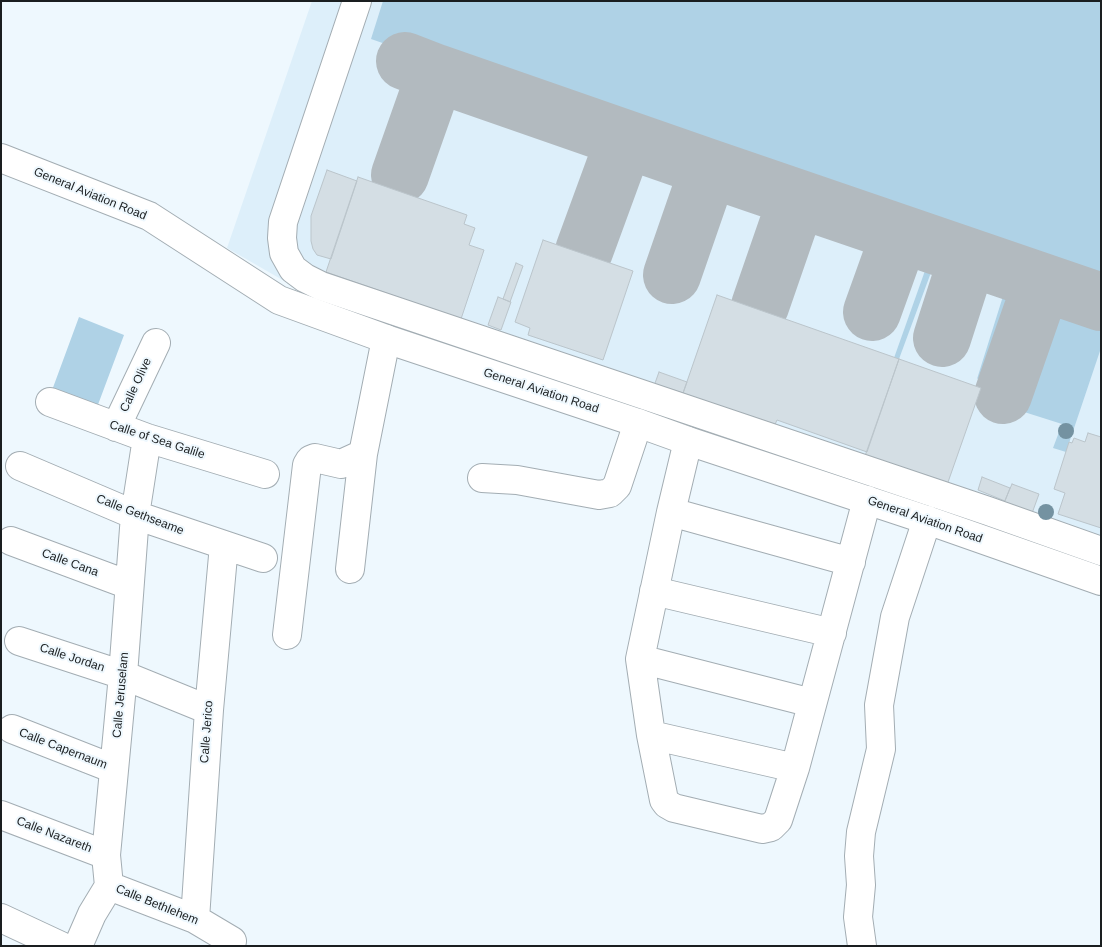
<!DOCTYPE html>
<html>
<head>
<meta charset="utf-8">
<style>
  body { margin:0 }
  #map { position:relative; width:1102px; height:947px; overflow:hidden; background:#eef8fe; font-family:Helvetica,sans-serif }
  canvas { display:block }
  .frame { position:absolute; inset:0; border:2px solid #1a1e20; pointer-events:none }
</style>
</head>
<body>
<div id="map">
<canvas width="1102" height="947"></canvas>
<div class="frame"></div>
</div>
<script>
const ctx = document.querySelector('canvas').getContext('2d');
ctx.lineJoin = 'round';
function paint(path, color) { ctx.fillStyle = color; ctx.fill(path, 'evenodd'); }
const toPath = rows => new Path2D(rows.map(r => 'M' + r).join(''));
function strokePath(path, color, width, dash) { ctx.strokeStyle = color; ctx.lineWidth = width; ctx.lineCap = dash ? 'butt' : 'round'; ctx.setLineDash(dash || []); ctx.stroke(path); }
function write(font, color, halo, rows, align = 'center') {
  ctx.font = font + ' Helvetica,sans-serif'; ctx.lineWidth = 4; ctx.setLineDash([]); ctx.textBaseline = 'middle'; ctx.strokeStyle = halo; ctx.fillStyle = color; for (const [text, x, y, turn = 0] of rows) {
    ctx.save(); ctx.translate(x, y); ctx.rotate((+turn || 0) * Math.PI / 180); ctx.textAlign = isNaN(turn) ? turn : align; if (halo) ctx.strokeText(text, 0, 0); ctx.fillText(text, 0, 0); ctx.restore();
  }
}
paint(toPath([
  [312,1,1101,1,1101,564,319,298,293,286,227,248]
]), '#ddeffa');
paint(toPath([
  [383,1,1101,1,1101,291,371,39],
  [927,265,933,267,899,359,894,358],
  [1004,293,1026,299,1005,363,977,379],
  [1041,305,1101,326,1101,348,1066,452,1053,448,1062,424,1021,411,1022,407,1009,402],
  [79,317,124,335,96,410,51,393]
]), '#afd2e6');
strokePath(toPath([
  [405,61,436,73,709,168,1101,302],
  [400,175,436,73],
  [584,251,625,139],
  [672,275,709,168],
  [760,306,797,199],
  [872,312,900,234],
  [942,338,968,257],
  [1003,395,1042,283]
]), '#b2babf', 58);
const building = toPath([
  [327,170,357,181,331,259,317,255,313,249,311,241,311,216,327,170],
  [358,177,467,215,464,224,475,228,469,245,484,250,461,319,326,272,358,177],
  [543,240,633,271,603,360,528,335,530,328,515,322,543,240],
  [516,263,523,266,510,302,503,299,516,263],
  [717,295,899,359,867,452,777,420,773,429,682,396,717,295],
  [498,297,511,302,501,330,488,325,498,297],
  [899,359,981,388,947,485,865,456,899,359],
  [659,372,687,382,682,396,654,386,659,372],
  [1088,433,1101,437,1101,528,1058,514,1065,493,1054,489,1069,442,1072,443,1074,438,1085,442,1088,433],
  [982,477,1010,488,1005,501,978,490,982,477],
  [1012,484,1039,494,1031,516,1003,505,1012,484]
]);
paint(building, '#d4dee4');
strokePath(building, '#bbc5cb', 1);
const minor = toPath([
  [357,1,283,222,282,238,284,253,293,269,305,278,321,286,988,511,1101,551],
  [50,402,147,438,265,474],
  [116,427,156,343],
  [688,441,671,512,640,659,651,735,664,800,667,804,674,808,762,829,771,827,778,820,795,768,867,500],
  [20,466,135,515,263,558],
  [482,478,517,480,599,495,610,493,617,486,638,423],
  [671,512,851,562],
  [11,541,129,585],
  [350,569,363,454,386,339],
  [654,591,832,633],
  [287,635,307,465,310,460,315,458,341,464,363,454],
  [19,641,123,675,209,710],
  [640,659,812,703],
  [12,729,114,769],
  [651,735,795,768],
  [1,815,106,855],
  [109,886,195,919,232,941],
  [1,918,61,946],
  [195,919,209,710,224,545],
  [78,946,92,914,109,886,106,855,123,675,135,515,147,438],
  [862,946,858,917,861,885,859,856,861,832,881,749,879,705,895,617,927,520]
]);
const major = toPath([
  [1,158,149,216,279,300,386,339,638,423,688,441,927,520,1101,581]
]);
strokePath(minor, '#a3adb3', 30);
strokePath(major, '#a3adb3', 30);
strokePath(minor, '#fff', 28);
strokePath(major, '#fff', 28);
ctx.fillStyle = '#7492a1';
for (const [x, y] of [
  [1066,431],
  [1046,512]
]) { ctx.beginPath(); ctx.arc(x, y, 8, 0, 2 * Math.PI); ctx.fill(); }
write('12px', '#1a1e20', '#eef8fe', [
  ["General Aviation Road",90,194,22],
  ["Calle Olive",136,385,-65],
  ["General Aviation Road",541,391,18],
  ["Calle of Sea Galile",157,440,18],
  ["Calle Gethseame",140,515,21],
  ["General Aviation Road",925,520,19],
  ["Calle Cana",70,563,20],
  ["Calle Jordan",72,658,18],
  ["Calle Jeruselam",121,695,-85],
  ["Calle Jerico",207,732,-86],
  ["Calle Capernaum",63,749,21],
  ["Calle Nazareth",54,835,21],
  ["Calle Bethlehem",157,905,22]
]);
</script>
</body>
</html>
